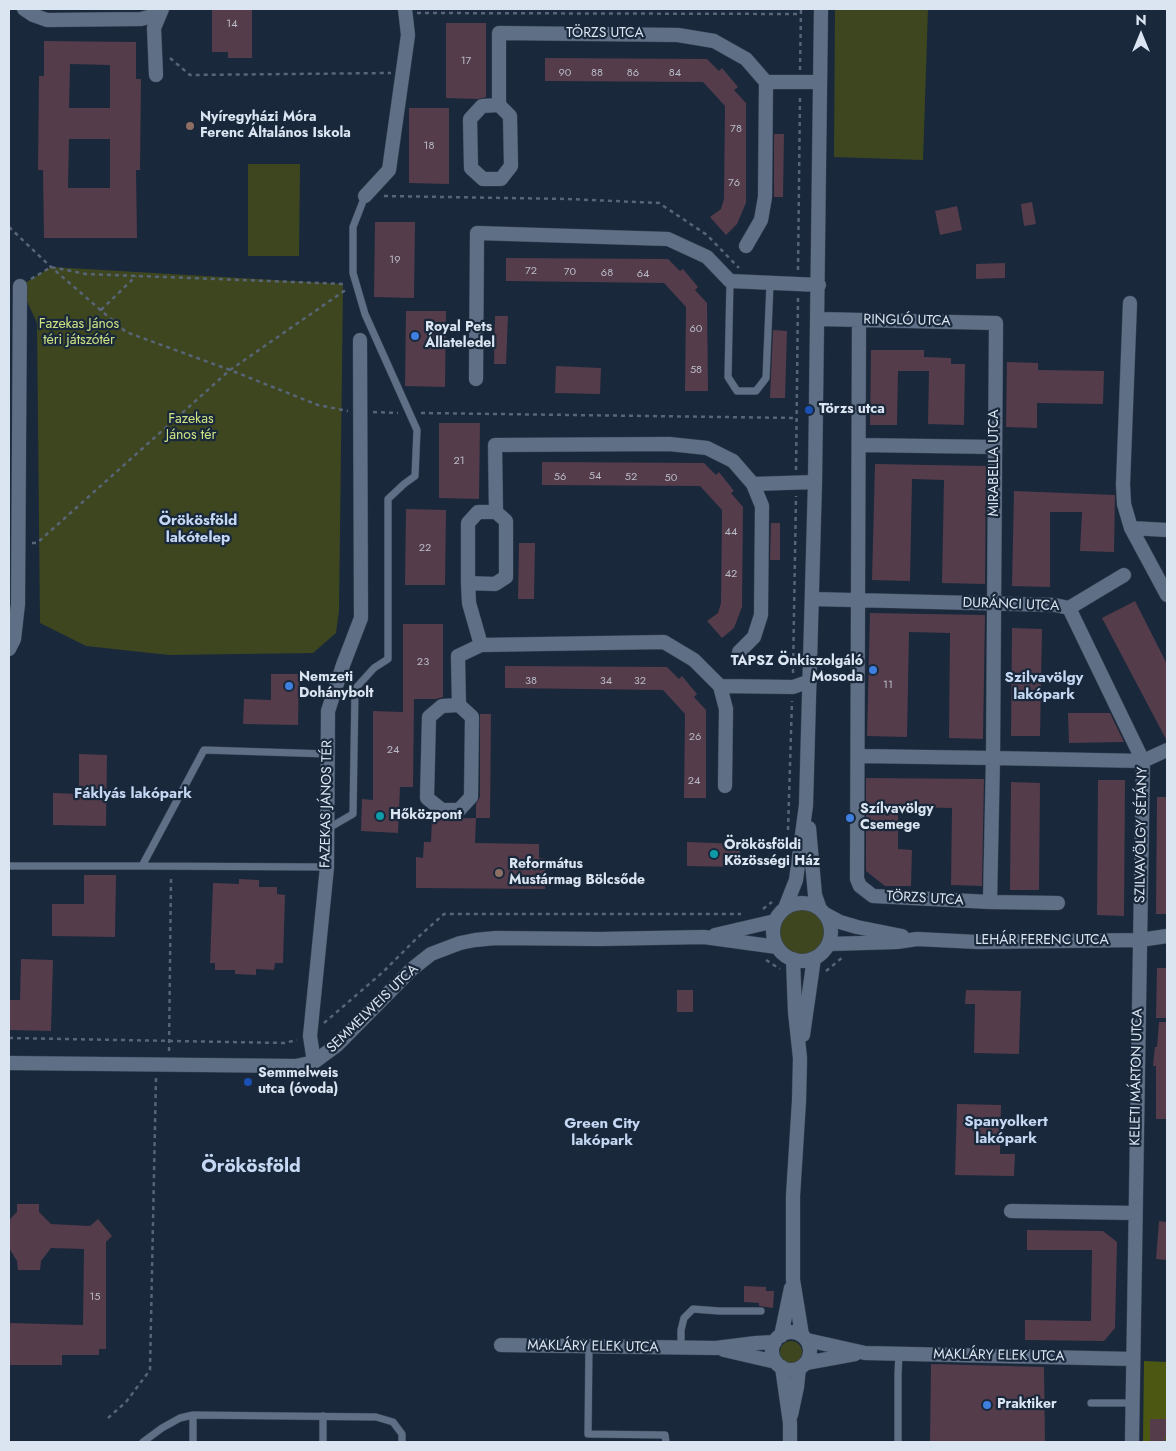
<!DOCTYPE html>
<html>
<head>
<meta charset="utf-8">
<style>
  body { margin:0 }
  #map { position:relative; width:1176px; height:1451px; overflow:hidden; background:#19283b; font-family:Jost,sans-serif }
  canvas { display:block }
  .frame { position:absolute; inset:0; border:10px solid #dbe5f2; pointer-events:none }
  .north { position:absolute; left:1116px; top:10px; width:50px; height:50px; -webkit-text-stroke:4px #19283b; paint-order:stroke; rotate:0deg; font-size:14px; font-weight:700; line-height:20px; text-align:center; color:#dbe5f2 }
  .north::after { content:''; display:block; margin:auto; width:18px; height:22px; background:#dbe5f2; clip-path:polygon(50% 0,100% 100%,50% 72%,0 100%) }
</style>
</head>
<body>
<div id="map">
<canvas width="1176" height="1451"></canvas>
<div class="frame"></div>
<div class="north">N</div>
</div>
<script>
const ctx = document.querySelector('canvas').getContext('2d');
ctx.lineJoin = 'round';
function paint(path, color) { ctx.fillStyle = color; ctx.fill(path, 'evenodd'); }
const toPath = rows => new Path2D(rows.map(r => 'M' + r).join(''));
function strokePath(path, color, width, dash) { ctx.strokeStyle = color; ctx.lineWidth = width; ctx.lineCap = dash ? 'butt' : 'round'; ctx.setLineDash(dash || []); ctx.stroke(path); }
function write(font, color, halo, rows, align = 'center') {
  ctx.font = font + ' Jost,sans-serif'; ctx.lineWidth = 4.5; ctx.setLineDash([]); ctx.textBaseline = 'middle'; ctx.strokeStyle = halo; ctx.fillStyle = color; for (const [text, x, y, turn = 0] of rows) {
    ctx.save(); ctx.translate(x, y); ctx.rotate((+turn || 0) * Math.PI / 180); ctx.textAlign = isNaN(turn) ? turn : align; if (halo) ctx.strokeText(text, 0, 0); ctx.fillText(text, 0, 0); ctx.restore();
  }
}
paint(toPath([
  [835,9,928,9,923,160,834,157],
  [248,164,300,164,299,256,248,256],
  [51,267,343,284,339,611,336,633,313,653,169,655,86,646,40,623,37,323,20,286],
  '779 932a23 23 0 1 1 46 0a23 23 0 1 1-46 0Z',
  '780 1352a11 11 0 1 1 22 0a11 11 0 1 1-22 0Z'
]), '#3e4620');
paint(toPath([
  [1144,1361,1167,1362,1167,1442,1143,1442]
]), '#4c5812');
paint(toPath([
  [212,9,252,9,252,58,228,58,228,52,212,52],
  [446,23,486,23,486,97,478,99,446,98],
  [44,41,136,42,136,79,141,79,140,170,136,170,137,238,44,238,43,170,38,170,39,76,44,76],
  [70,64,110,65,110,108,69,108],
  [69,139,110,139,110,188,68,188],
  [545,58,707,59,719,71,722,68,738,87,734,90,746,103,746,203,737,224,726,235,710,217,721,209,724,199,725,106,703,82,545,81],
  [409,108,449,108,449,184,409,183],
  [774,134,784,134,783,197,774,197],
  [1032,202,1036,224,1024,226,1021,204],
  [957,206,962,230,940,235,935,211],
  [375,222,415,222,414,298,374,297],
  [506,258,668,259,680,271,683,269,698,287,695,290,707,303,708,391,685,391,686,307,664,283,506,281],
  [1005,263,1005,278,976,279,976,264],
  [406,311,446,311,445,387,405,386],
  [495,316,508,316,506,364,494,364],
  [773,330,787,331,785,398,770,398],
  [871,350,924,350,924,357,951,358,951,364,965,364,964,425,928,424,929,371,898,371,897,425,870,425],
  [1007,362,1038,363,1038,370,1104,371,1103,404,1037,403,1037,428,1006,427],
  [556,366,601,368,600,394,555,393],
  [439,423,480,423,479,499,439,498],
  [542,462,704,463,716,475,719,472,734,491,731,493,743,507,742,607,734,628,722,638,707,621,718,613,721,603,722,510,700,486,542,485],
  [875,464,986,466,985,584,942,583,944,480,912,479,910,581,872,580],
  [1014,491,1115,495,1114,552,1080,551,1082,512,1050,512,1050,587,1012,586],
  [406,509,446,510,445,585,405,585],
  [771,523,780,523,780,560,770,560],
  [519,543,535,543,534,599,518,599],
  [1135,601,1167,664,1167,741,1102,618],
  [870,613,985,615,983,739,949,738,950,633,909,632,907,737,867,736],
  [403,624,443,624,443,697,436,699,414,699,413,787,400,787,398,833,361,831,362,799,373,800,373,711,403,712],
  [1012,628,1042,629,1040,736,1011,736],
  [505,666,667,667,679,679,682,676,697,694,694,697,706,710,706,798,684,798,685,714,663,690,505,688],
  [271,674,299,674,298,725,243,724,244,699,271,700],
  [1068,713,1110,713,1124,742,1069,743],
  [480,714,491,714,490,818,476,818,476,804,480,797],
  [79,754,107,755,106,826,53,825,53,793,79,794],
  [866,778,984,779,982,886,951,885,952,808,898,807,898,849,912,850,911,886,885,886,866,871],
  [1098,780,1125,780,1124,916,1097,915],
  [1011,782,1040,783,1039,890,1010,890],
  [1157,797,1167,797,1167,914,1156,914],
  [432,817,442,819,476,818,475,843,539,844,539,858,546,859,545,889,416,888,416,857,423,858,424,842,431,842],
  [687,842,740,844,740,867,687,866],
  [84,875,116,875,115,937,52,936,52,904,84,904],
  [239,879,259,880,259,887,277,887,277,894,285,895,283,963,275,963,274,970,256,969,256,975,235,974,235,970,215,970,215,963,210,963,213,883,239,884],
  [21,959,53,960,51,1031,9,1030,9,1000,20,1000],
  [1157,968,1167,968,1167,1018,1156,1018],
  [677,990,693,990,693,1012,677,1012],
  [966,990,1021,991,1019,1054,974,1053,975,1004,965,1004],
  [1159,1022,1167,1022,1167,1119,1156,1119,1156,1066,1153,1066,1155,1047,1157,1047],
  [957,1104,1001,1105,1000,1154,1015,1154,1014,1176,955,1175],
  [17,1204,39,1204,39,1212,51,1224,90,1226,98,1219,112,1236,106,1242,106,1349,99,1349,99,1355,62,1355,62,1365,9,1365,9,1323,83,1325,84,1249,51,1248,41,1261,40,1270,18,1270,17,1261,9,1248,9,1220,17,1212],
  [1159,1221,1167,1222,1167,1260,1156,1259],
  [1027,1230,1103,1231,1117,1242,1115,1328,1104,1341,1025,1340,1025,1320,1091,1321,1092,1250,1027,1250],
  [744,1286,766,1287,766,1291,774,1291,773,1308,759,1306,759,1303,744,1302],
  [931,1364,1044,1367,1045,1442,930,1442],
  [1150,1419,1167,1419,1167,1436,1165,1436,1165,1442,1150,1442]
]), '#543c4b');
const service = toPath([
  [730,281,728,377,737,391,756,391,766,378,770,284],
  [327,829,353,814,355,689,374,668,388,659,388,499,404,484,415,476,417,430,365,314,353,273,353,227,365,196],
  [9,866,142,866,204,750,328,754],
  [142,866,327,867],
  [589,1347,588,1434,665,1435,666,1442],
  [681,1348,681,1330,684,1318,693,1309,719,1311,761,1311],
  [1091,1403,1132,1403],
  [193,1415,193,1442],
  [143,1442,162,1428,180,1418,193,1415,376,1417,393,1422,402,1434,402,1442],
  [323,1442,323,1416],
  [898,1442,898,1374,899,1353]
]);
const minor = toPath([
  [24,9,33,15,47,20,141,19,160,14],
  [156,75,154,28,162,9],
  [499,105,482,106,470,119,471,168,483,179,501,179,511,166,510,116,499,105,499,33,678,35,714,41,746,59,766,82,820,82],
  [365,196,389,170,408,35,405,9],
  [746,246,761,220,765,197,766,82],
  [1130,303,1123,484,1124,504,1131,528,1167,595],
  [818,319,996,323,993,758,858,756],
  [859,320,857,879,860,886,873,896,990,902],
  [476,379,477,233,668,239,707,257,730,281,819,285],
  [859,445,995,447],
  [753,484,815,482],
  [496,512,495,445,669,444,707,448,733,461,753,484,762,506,761,615,754,637,739,652],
  [1131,528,1167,530],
  [812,599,1055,605,1069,608,1143,761,1167,750],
  [1069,608,1124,575],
  [481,645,664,642,694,660,720,686,726,709,725,786],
  [9,649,14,639,18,604,20,286],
  [720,686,793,687,810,681],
  [459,705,472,717,471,797,459,810,442,810,427,798,429,717,442,706,459,705,458,656,481,645,469,603,468,583,468,523,478,512,496,512,506,521,506,577,495,584,468,583],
  [809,828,815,895,820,909],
  [1058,903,990,902,993,758,1143,761,1132,1442],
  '773 932a29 29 0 1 1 58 0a29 29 0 1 1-58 0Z',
  [785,908,796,880,806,805,815,482,821,9],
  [825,914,840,922,857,927,902,936],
  [715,935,775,921],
  [829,944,897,942,917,939,977,942,1140,940,1167,936],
  [793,959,795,1012,800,1058,799,1101,793,1196,793,1280,802,1335],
  [803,1035,814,958],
  [314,1062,310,1036,327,867,328,711,343,665,361,618,360,340],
  [9,1063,296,1066,314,1062,337,1045,412,969,431,954,460,943,475,940,496,938,600,939,704,937,777,947],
  [1011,1211,1135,1213],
  '772 1351a19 19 0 1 1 38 0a19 19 0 1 1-38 0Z',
  [781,1336,791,1288],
  [807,1340,865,1353,1133,1359],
  [501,1345,716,1348,756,1343,775,1342],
  [724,1350,776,1362],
  [806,1363,855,1354],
  [782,1367,790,1423,790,1442],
  [791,1415,797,1387,799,1368]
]);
strokePath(service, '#384354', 8);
strokePath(minor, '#384354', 15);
strokePath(toPath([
  [417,13,801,14],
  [170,58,190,75,391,73],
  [800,70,801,9],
  [384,196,568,199,659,203,707,235,739,268],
  [9,227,51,267,126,332,230,370,318,405,348,411],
  [798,270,800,96],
  [31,279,51,267,86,274,346,284],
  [101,310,136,276],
  [373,412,398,413],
  [421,413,797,418],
  [796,470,798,298],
  [32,543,37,543,230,370,347,289],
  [793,673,796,496],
  [788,830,792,701],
  [763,909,772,902],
  [766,960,780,969],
  [826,971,843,957],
  [324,1023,383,972,416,939,444,914,741,914],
  [9,1038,284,1043,297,1040],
  [169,1051,171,877],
  [108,1418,126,1402,150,1370,156,1077]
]), '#586576', 2.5, [4, 4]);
strokePath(service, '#5f6f86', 7);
strokePath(minor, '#5f6f86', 14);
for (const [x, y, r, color] of [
  [190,126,5,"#8d6e63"],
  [415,336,5,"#3f7fe0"],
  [809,410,5,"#1a4fb4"],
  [873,670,5,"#3f7fe0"],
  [289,686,5,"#3f7fe0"],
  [380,816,5,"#0f9aa8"],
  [850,818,5,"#3f7fe0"],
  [714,854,5,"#0f9aa8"],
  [499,873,5,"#8d6e63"],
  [248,1082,5,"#1a4fb4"],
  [987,1405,5,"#3f7fe0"]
]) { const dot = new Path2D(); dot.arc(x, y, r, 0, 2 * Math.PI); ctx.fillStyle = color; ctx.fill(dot); strokePath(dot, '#19283b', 2); }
write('11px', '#b9bbc8', null, [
  ["14",232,24],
  ["17",466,61],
  ["90",565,73],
  ["88",597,73],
  ["86",633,73],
  ["84",675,73],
  ["78",736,129],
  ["18",429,146],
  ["76",734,183],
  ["19",395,260],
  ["72",531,271],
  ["70",570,272],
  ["68",607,273],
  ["64",643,274],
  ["60",696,329],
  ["58",696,370],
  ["21",459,461],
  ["54",595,476],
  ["56",560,477],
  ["52",631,477],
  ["50",671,478],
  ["44",731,532],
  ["22",425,548],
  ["42",731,574],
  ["23",423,662],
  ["38",531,681],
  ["34",606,681],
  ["32",640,681],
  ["11",888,685],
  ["26",695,737],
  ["24",393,750],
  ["24",694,781],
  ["15",95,1297]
]);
write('14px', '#dbe5f2', '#19283b', [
  ["TÖRZS UTCA",605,34],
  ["RINGLÓ UTCA",907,321,1],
  ["MIRABELLA UTCA",995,463,-90],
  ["DURÁNCI UTCA",1011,605,2],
  ["FAZEKAS JÁNOS TÉR",327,804,-89],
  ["SZILVAVÖLGY SÉTÁNY",1142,835,-89],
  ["TÖRZS UTCA",925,899,3],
  ["LEHÁR FERENC UTCA",1042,941],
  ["SEMMELWEIS UTCA",373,1009,-44],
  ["KELETI MÁRTON UTCA",1137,1077,-89],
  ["MAKLÁRY ELEK UTCA",593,1347,1],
  ["MAKLÁRY ELEK UTCA",999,1356,1]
]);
write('bold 14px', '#dbe5f2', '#19283b', [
  ["Nyíregyházi Móra",200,118],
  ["Ferenc Általános Iskola",200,134],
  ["Royal Pets",425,328],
  ["Állateledel",425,344],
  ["Törzs utca",819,410],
  ["TAPSZ Önkiszolgáló",863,662,"right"],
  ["Mosoda",863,678,"right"],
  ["Nemzeti",299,678],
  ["Dohánybolt",299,694],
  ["Szílvavölgy",860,810],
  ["Csemege",860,826],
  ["Hőközpont",390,816],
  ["Örökösföldi",724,846],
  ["Közösségi Ház",724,862],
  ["Református",509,865],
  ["Mustármag Bölcsőde",509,881],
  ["Semmelweis",258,1074],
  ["utca (óvoda)",258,1090],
  ["Praktiker",997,1405]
], 'left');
write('14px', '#cfe384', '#19283b', [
  ["Fazekas János",79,325],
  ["téri játszótér",79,341],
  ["Fazekas",191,420],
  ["János tér",191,436]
]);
write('bold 15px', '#c5d8f3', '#19283b', [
  ["Örökösföld",198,521],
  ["lakótelep",198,538],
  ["Szilvavölgy",1044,678],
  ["lakópark",1044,695],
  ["Fáklyás lakópark",133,794],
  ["Spanyolkert",1006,1122],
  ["lakópark",1006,1139],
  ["Green City",602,1124],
  ["lakópark",602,1141]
]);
write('bold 19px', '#c5d8f3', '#19283b', [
  ["Örökösföld",251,1167]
]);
</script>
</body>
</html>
